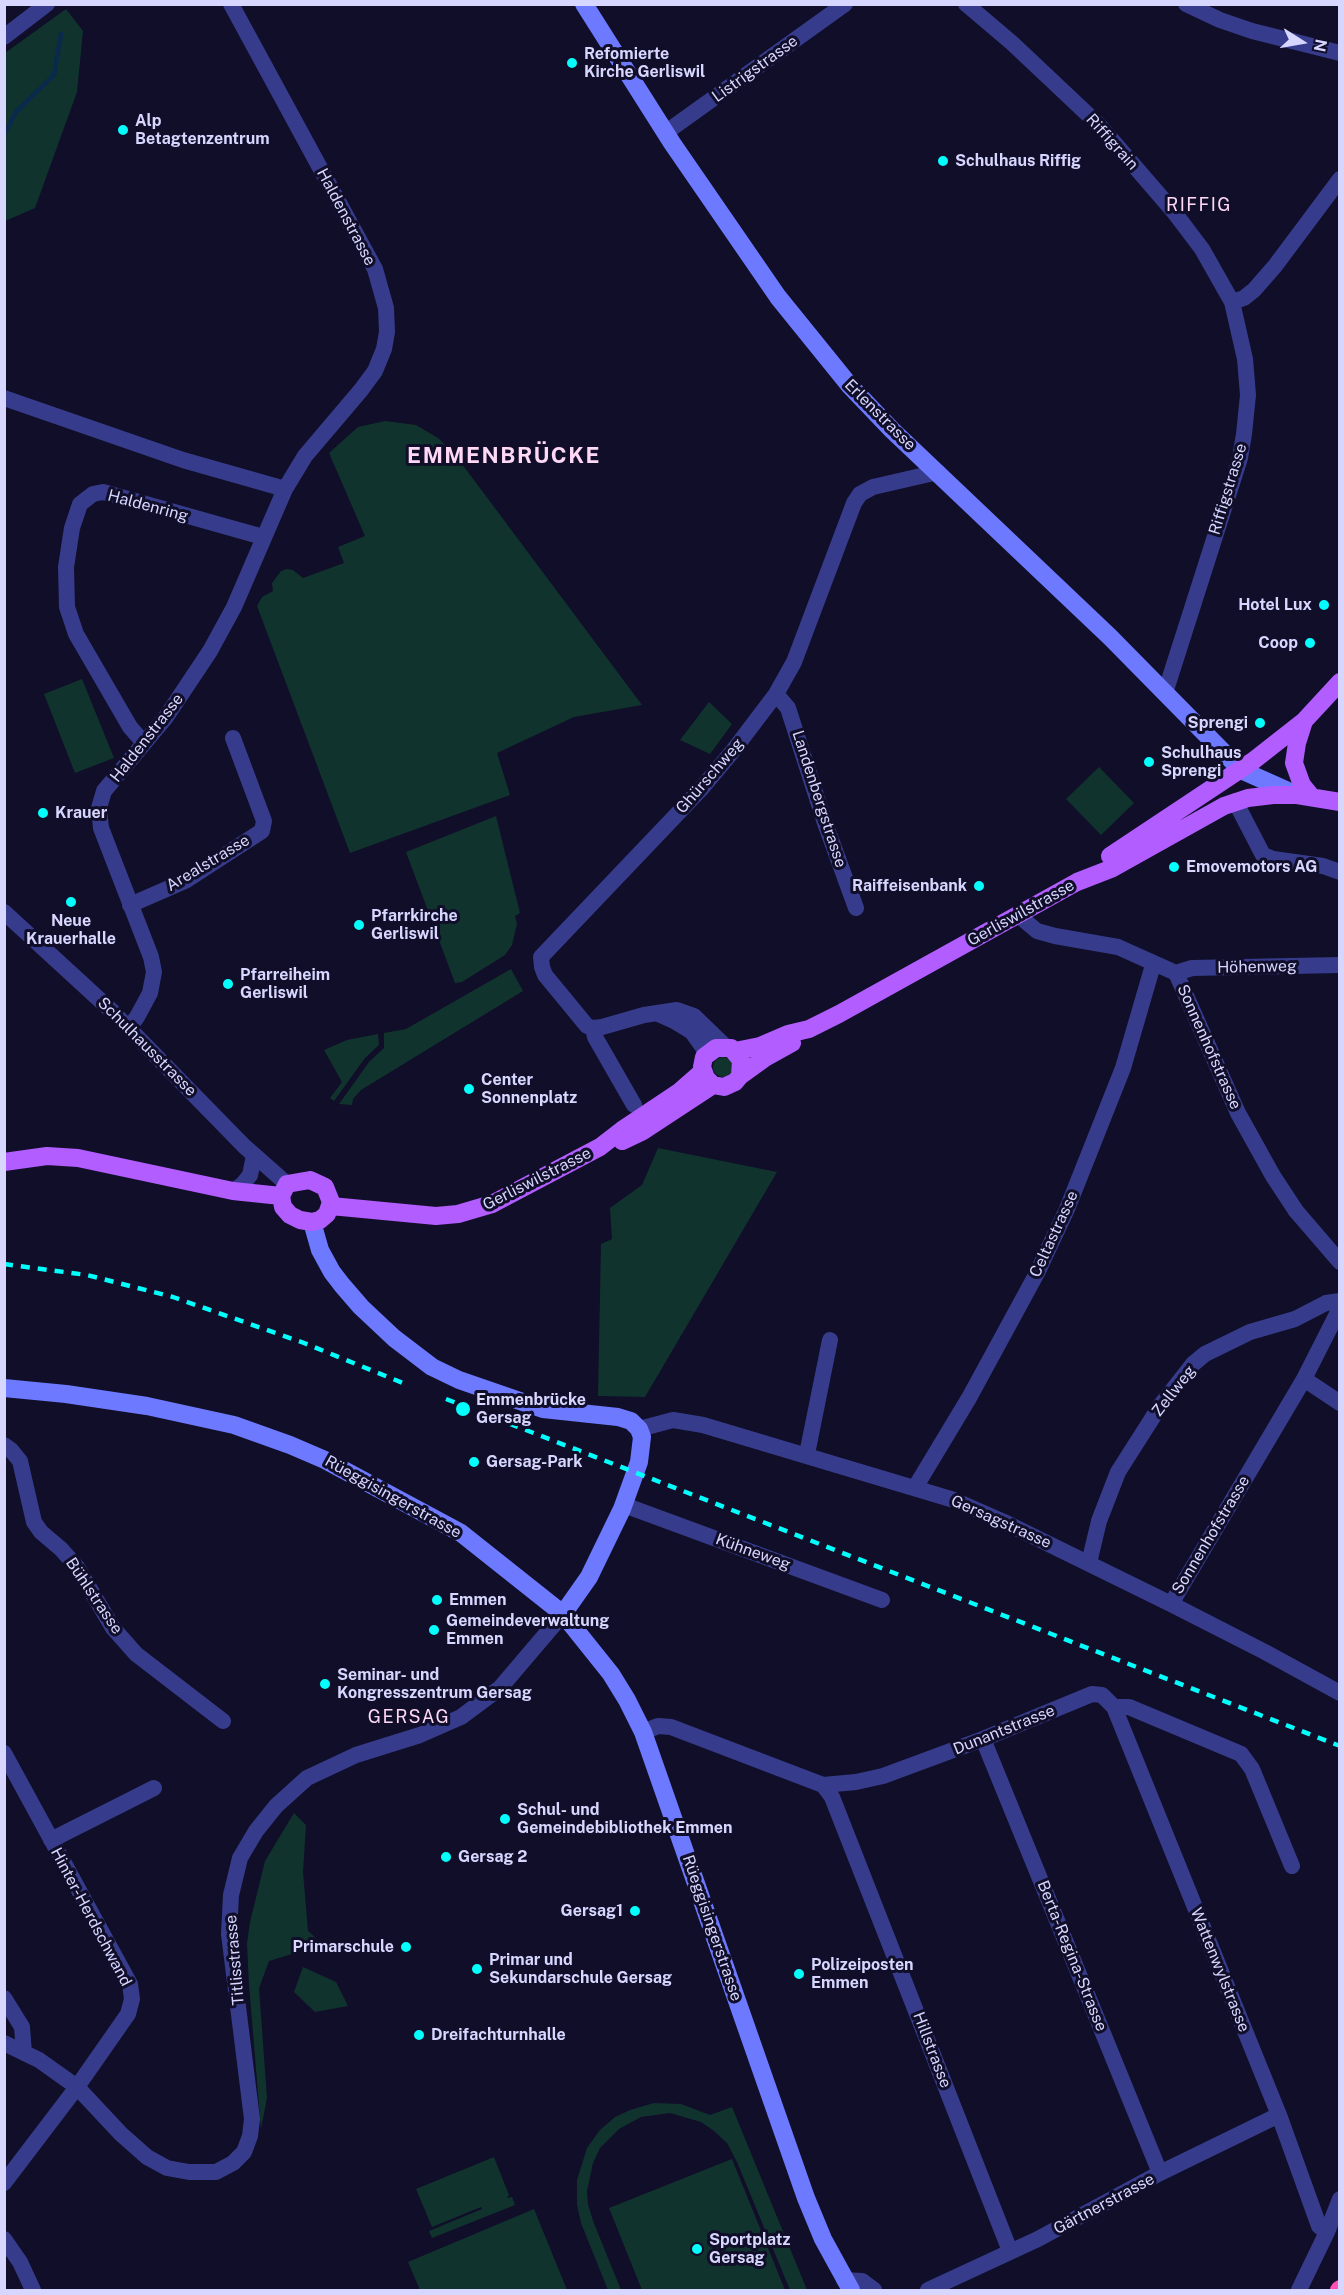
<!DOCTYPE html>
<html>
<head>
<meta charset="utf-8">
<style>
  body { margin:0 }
  #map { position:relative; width:1344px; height:2295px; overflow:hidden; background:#100e29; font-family:"Public Sans",sans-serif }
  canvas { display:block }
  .frame { position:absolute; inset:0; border:6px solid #d6d6ff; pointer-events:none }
  .north { position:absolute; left:1272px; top:12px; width:60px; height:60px; -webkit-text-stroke:4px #100e29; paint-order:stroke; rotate:101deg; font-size:16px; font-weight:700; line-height:24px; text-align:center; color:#d6d6ff }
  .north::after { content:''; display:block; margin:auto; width:21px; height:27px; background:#d6d6ff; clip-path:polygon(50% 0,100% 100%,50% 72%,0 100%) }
</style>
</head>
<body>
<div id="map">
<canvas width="1344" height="2295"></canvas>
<div class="frame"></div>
<div class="north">N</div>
</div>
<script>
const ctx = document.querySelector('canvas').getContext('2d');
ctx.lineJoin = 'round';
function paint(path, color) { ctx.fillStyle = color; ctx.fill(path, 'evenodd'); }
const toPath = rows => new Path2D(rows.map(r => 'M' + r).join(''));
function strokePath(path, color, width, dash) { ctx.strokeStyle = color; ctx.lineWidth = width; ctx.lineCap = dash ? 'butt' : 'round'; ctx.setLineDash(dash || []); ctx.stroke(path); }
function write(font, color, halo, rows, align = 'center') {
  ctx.font = font + ' "Public Sans",sans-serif'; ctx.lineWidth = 6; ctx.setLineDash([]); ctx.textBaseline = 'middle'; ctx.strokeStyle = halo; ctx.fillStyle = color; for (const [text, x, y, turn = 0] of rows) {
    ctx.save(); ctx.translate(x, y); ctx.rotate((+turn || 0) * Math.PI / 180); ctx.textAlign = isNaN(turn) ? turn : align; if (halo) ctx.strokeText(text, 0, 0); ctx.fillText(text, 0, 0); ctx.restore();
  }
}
paint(toPath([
  [66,9,83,31,77,92,35,208,5,221,5,53],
  [385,421,416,425,438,438,453,452,642,705,574,717,497,753,510,795,350,853,257,606,262,597,273,591,272,583,281,571,287,569,293,570,303,578,344,563,338,547,365,536,329,453,358,427],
  [82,679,114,758,75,773,44,694],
  [709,702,732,724,710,754,680,740],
  [1099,767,1134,803,1101,835,1066,799],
  [496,816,520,913,515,916,517,924,512,945,505,955,462,982,455,983,406,852],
  [511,969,523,991,361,1090,353,1099,352,1105,339,1104,369,1062,384,1048,384,1033,406,1029],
  [378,1034,379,1045,365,1058,334,1101,330,1098,342,1082,324,1050,347,1040],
  '713 1067a10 10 0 1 1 20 0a10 10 0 1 1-20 0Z',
  [658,1148,777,1172,645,1397,598,1396,601,1244,612,1239,610,1208,642,1185],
  [294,1813,306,1825,303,1872,308,1931,316,1938,292,1954,269,1961,259,1988,267,2098,261,2129,249,1985,247,1943,250,1922,265,1861],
  [303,1967,336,1982,348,2006,315,2012,294,1992],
  [654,2103,681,2104,710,2115,732,2107,807,2290,790,2290,737,2162,727,2143,714,2131,701,2122,670,2113,641,2117,619,2129,600,2148,593,2163,587,2191,588,2204,593,2221,621,2290,608,2290,581,2223,577,2205,577,2180,587,2148,600,2130,615,2117,630,2110],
  [494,2157,509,2195,507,2198,512,2197,515,2205,432,2238,429,2231,482,2209,481,2207,432,2227,416,2189],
  [732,2159,785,2290,642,2290,609,2208],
  [534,2209,567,2290,420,2290,408,2262]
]), '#11332e');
strokePath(toPath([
  [4,135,16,112,54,75,61,34]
]), '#09294d', 4.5);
strokePath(toPath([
  [966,4,1012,43,1099,125,1174,212,1202,249,1232,302,1245,359,1248,395,1244,434,1240,458,1165,693],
  [1186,4,1220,20,1252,31,1340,53],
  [4,37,47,4],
  [665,133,845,4],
  [1232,302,1244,298,1254,290,1275,266,1340,179],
  [4,398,183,460,285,489],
  [776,694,788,708,825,823,856,908],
  [144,743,130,727,76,634,67,607,66,567,72,528,80,504,93,494,103,492,263,537],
  [1235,801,1263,855,1273,859,1323,866,1340,872],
  [130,905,185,881,262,831,264,821,233,738],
  [4,912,114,1013,244,1146,287,1184],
  [1018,915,1037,931,1055,936,1118,947,1176,973,1238,1113,1273,1176,1296,1211,1340,1262],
  [1176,973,1192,968,1340,965],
  [656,1013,674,1021,692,1032,707,1053],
  [129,1028,137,1017,150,993,154,972,151,957,101,828,99,808,104,791,166,717,210,651,234,607,285,489,305,456,361,390,375,371,384,349,387,332,386,308,375,269,231,4],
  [593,1028,595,1037,634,1105],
  [726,1047,694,1016,677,1010,644,1015,602,1027,593,1028,587,1026,545,975,542,967,541,957,701,789,732,752,776,694,794,662,854,503,860,494,873,487,938,472],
  [233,1191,243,1184,250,1175,254,1156],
  [1304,1379,1340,1403],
  [639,1429,673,1420,703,1425,954,1500,1004,1522,1171,1604,1265,1652,1340,1693],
  [4,1445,11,1450,20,1461,34,1522,41,1532,61,1549,77,1567,113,1628,136,1654,223,1721],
  [807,1454,830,1340],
  [916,1486,969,1398,1037,1273,1067,1209,1123,1068,1153,965],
  [624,1505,882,1600],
  [1089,1563,1099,1521,1118,1472,1160,1406,1193,1364,1205,1354,1250,1332,1295,1319,1326,1303,1340,1301],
  [1171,1604,1304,1379,1340,1308],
  [1114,1707,1279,2115,1319,2226,1327,2232],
  [643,1732,658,1726,671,1727,823,1785,856,1782,883,1776,983,1739,1092,1694,1102,1695,1114,1707,1129,1707,1241,1754,1252,1769,1292,1866],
  [983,1739,1160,2173],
  [4,1753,130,1984,132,1999,128,2014,77,2087,4,2183],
  [823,1785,832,1797,1010,2251],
  [51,1840,154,1788],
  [4,1998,22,2027,24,2053],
  [4,2043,39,2060,77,2087,121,2134,147,2157,167,2168,189,2172,216,2172,233,2163,244,2152,250,2136,252,2119,229,1934,231,1895,240,1858,256,1831,276,1806,307,1778,356,1755,420,1735,461,1717,500,1688,563,1614],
  [4,2239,20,2262,33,2290],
  [844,2280,862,2281,874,2290],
  [928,2290,1038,2239,1160,2173,1279,2115],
  [1299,2290,1327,2232,1340,2199]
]), '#363c8b', 16);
strokePath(toPath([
  [584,4,672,143,778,297,850,386,892,430,1110,637,1241,770,1297,795],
  [312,1222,320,1250,332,1272,342,1285,361,1307,394,1338,432,1367,459,1380,543,1409,618,1417,631,1421,639,1429,642,1437,639,1462,622,1509,589,1577,563,1614],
  [4,1388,66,1394,147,1406,234,1425,290,1445,325,1460,461,1533,563,1614,611,1674,627,1700,643,1732,806,2198,823,2239,851,2290]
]), '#6d79ff', 18);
strokePath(toPath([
  [1304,721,1297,743,1294,763,1302,785,1311,796],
  [1110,856,1253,761,1304,721,1340,682],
  [735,1051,760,1046,788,1034,809,1029,839,1014,1077,882,1113,868,1224,806,1248,798,1273,795,1297,795,1340,802],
  [740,1076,741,1060,731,1048,716,1048,704,1057,702,1067,706,1078,713,1085,724,1087,735,1082,740,1076,765,1058,792,1043],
  [622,1141,643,1131,713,1085],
  [4,1162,47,1156,78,1158,233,1191,281,1196],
  [310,1180,325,1187,331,1202,327,1214,320,1220,312,1222,300,1220,290,1215,283,1207,281,1196,287,1184,310,1180],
  [331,1206,436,1216,458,1214,492,1204,600,1147,622,1130,679,1092,703,1071]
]), '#b15dff', 18);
strokePath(toPath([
  [1339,2290,1340,2289]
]), '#ff51b7', 18);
strokePath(toPath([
  [4,1264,87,1275,173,1297,304,1343,403,1383],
  [446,1399,1340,1746]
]), '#02fffd', 4.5, [9, 8]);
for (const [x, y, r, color] of [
  [572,63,6,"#02fffd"],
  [123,130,6,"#02fffd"],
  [943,161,6,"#02fffd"],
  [1324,605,6,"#02fffd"],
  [1310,643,6,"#02fffd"],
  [1260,723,6,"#02fffd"],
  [1149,762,6,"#02fffd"],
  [43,813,6,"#02fffd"],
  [1174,867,6,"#02fffd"],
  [979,886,6,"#02fffd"],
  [71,902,6,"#02fffd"],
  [359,925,6,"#02fffd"],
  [228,984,6,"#02fffd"],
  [469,1089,6,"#02fffd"],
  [463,1409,8,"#02fffd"],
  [474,1462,6,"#02fffd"],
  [437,1600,6,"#02fffd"],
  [434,1630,6,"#02fffd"],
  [325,1684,6,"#02fffd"],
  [505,1819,6,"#02fffd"],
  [446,1857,6,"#02fffd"],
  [635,1911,6,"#02fffd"],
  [406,1947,6,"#02fffd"],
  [477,1969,6,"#02fffd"],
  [799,1974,6,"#02fffd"],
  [419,2035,6,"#02fffd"],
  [697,2249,6,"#02fffd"]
]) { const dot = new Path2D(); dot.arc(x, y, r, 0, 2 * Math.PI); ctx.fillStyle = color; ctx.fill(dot); strokePath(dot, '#100e29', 2); }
write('bold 16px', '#d6d6ff', '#100e29', [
  ["Refomierte",584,54],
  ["Kirche Gerliswil",584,72],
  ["Alp",135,121],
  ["Betagtenzentrum",135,139],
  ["Schulhaus Riffig",955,161],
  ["Hotel Lux",1312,605,"right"],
  ["Coop",1298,643,"right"],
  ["Sprengi",1248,723,"right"],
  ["Schulhaus",1161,753],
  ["Sprengi",1161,771],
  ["Krauer",55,813],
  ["Emovemotors AG",1186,867],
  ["Raiffeisenbank",967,886,"right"],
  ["Pfarrkirche",371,916],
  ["Gerliswil",371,934],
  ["Neue",71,921,"center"],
  ["Krauerhalle",71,939,"center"],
  ["Pfarreiheim",240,975],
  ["Gerliswil",240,993],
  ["Center",481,1080],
  ["Sonnenplatz",481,1098],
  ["Emmenbrücke",476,1400],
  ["Gersag",476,1418],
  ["Gersag-Park",486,1462],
  ["Emmen",449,1600],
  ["Gemeindeverwaltung",446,1621],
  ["Emmen",446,1639],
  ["Seminar- und",337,1675],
  ["Kongresszentrum Gersag",337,1693],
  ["Schul- und",517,1810],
  ["Gemeindebibliothek Emmen",517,1828],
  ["Gersag 2",458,1857],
  ["Gersag1",623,1911,"right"],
  ["Primarschule",394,1947,"right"],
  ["Primar und",489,1960],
  ["Sekundarschule Gersag",489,1978],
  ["Polizeiposten",811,1965],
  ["Emmen",811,1983],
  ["Dreifachturnhalle",431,2035],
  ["Sportplatz",709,2240],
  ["Gersag",709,2258]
], 'left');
write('16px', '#d6d6ff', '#100e29', [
  ["Listrigstrasse",755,69,-36],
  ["Riffigrain",1112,142,48],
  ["Haldenstrasse",346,217,62],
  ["Erlenstrasse",880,415,45],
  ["Riffigstrasse",1228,489,-73],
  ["Haldenring",148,506,15],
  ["Haldenstrasse",147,738,-52],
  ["Ghürschweg",710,776,-49],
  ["Landenbergstrasse",819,799,72],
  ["Arealstrasse",208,863,-31],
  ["Gerliswilstrasse",1021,913,-29],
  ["Höhenweg",1257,967,-1],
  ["Schulhausstrasse",147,1047,45],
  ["Sonnenhofstrasse",1209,1047,66],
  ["Gerliswilstrasse",537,1179,-27],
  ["Celtastrasse",1054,1234,-65],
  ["Zellweg",1174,1391,-52],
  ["Rüeggisingerstrasse",393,1497,29],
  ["Gersagstrasse",1001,1522,24],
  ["Sonnenhofstrasse",1211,1535,-59],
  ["Kühneweg",753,1552,20],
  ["Bühlstrasse",94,1596,56],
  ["Dunantstrasse",1004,1730,-22],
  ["Hinter-Herdschwand",91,1917,62],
  ["Rüeggisingerstrasse",712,1928,71],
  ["Berta-Regina-Strasse",1072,1956,68],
  ["Titlisstrasse",235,1960,-95],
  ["Wattenwylstrasse",1220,1970,68],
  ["Hillstrasse",932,2050,69],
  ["Gärtnerstrasse",1104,2204,-28]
]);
ctx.letterSpacing = '1.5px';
write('18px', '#ffd8f5', '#100e29', [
  ["RIFFIG",1199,205],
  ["GERSAG",409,1717]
]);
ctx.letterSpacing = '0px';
ctx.letterSpacing = '1.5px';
write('bold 22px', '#ffd8f5', '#100e29', [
  ["EMMENBRÜCKE",504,456]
]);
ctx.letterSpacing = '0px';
</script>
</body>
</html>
